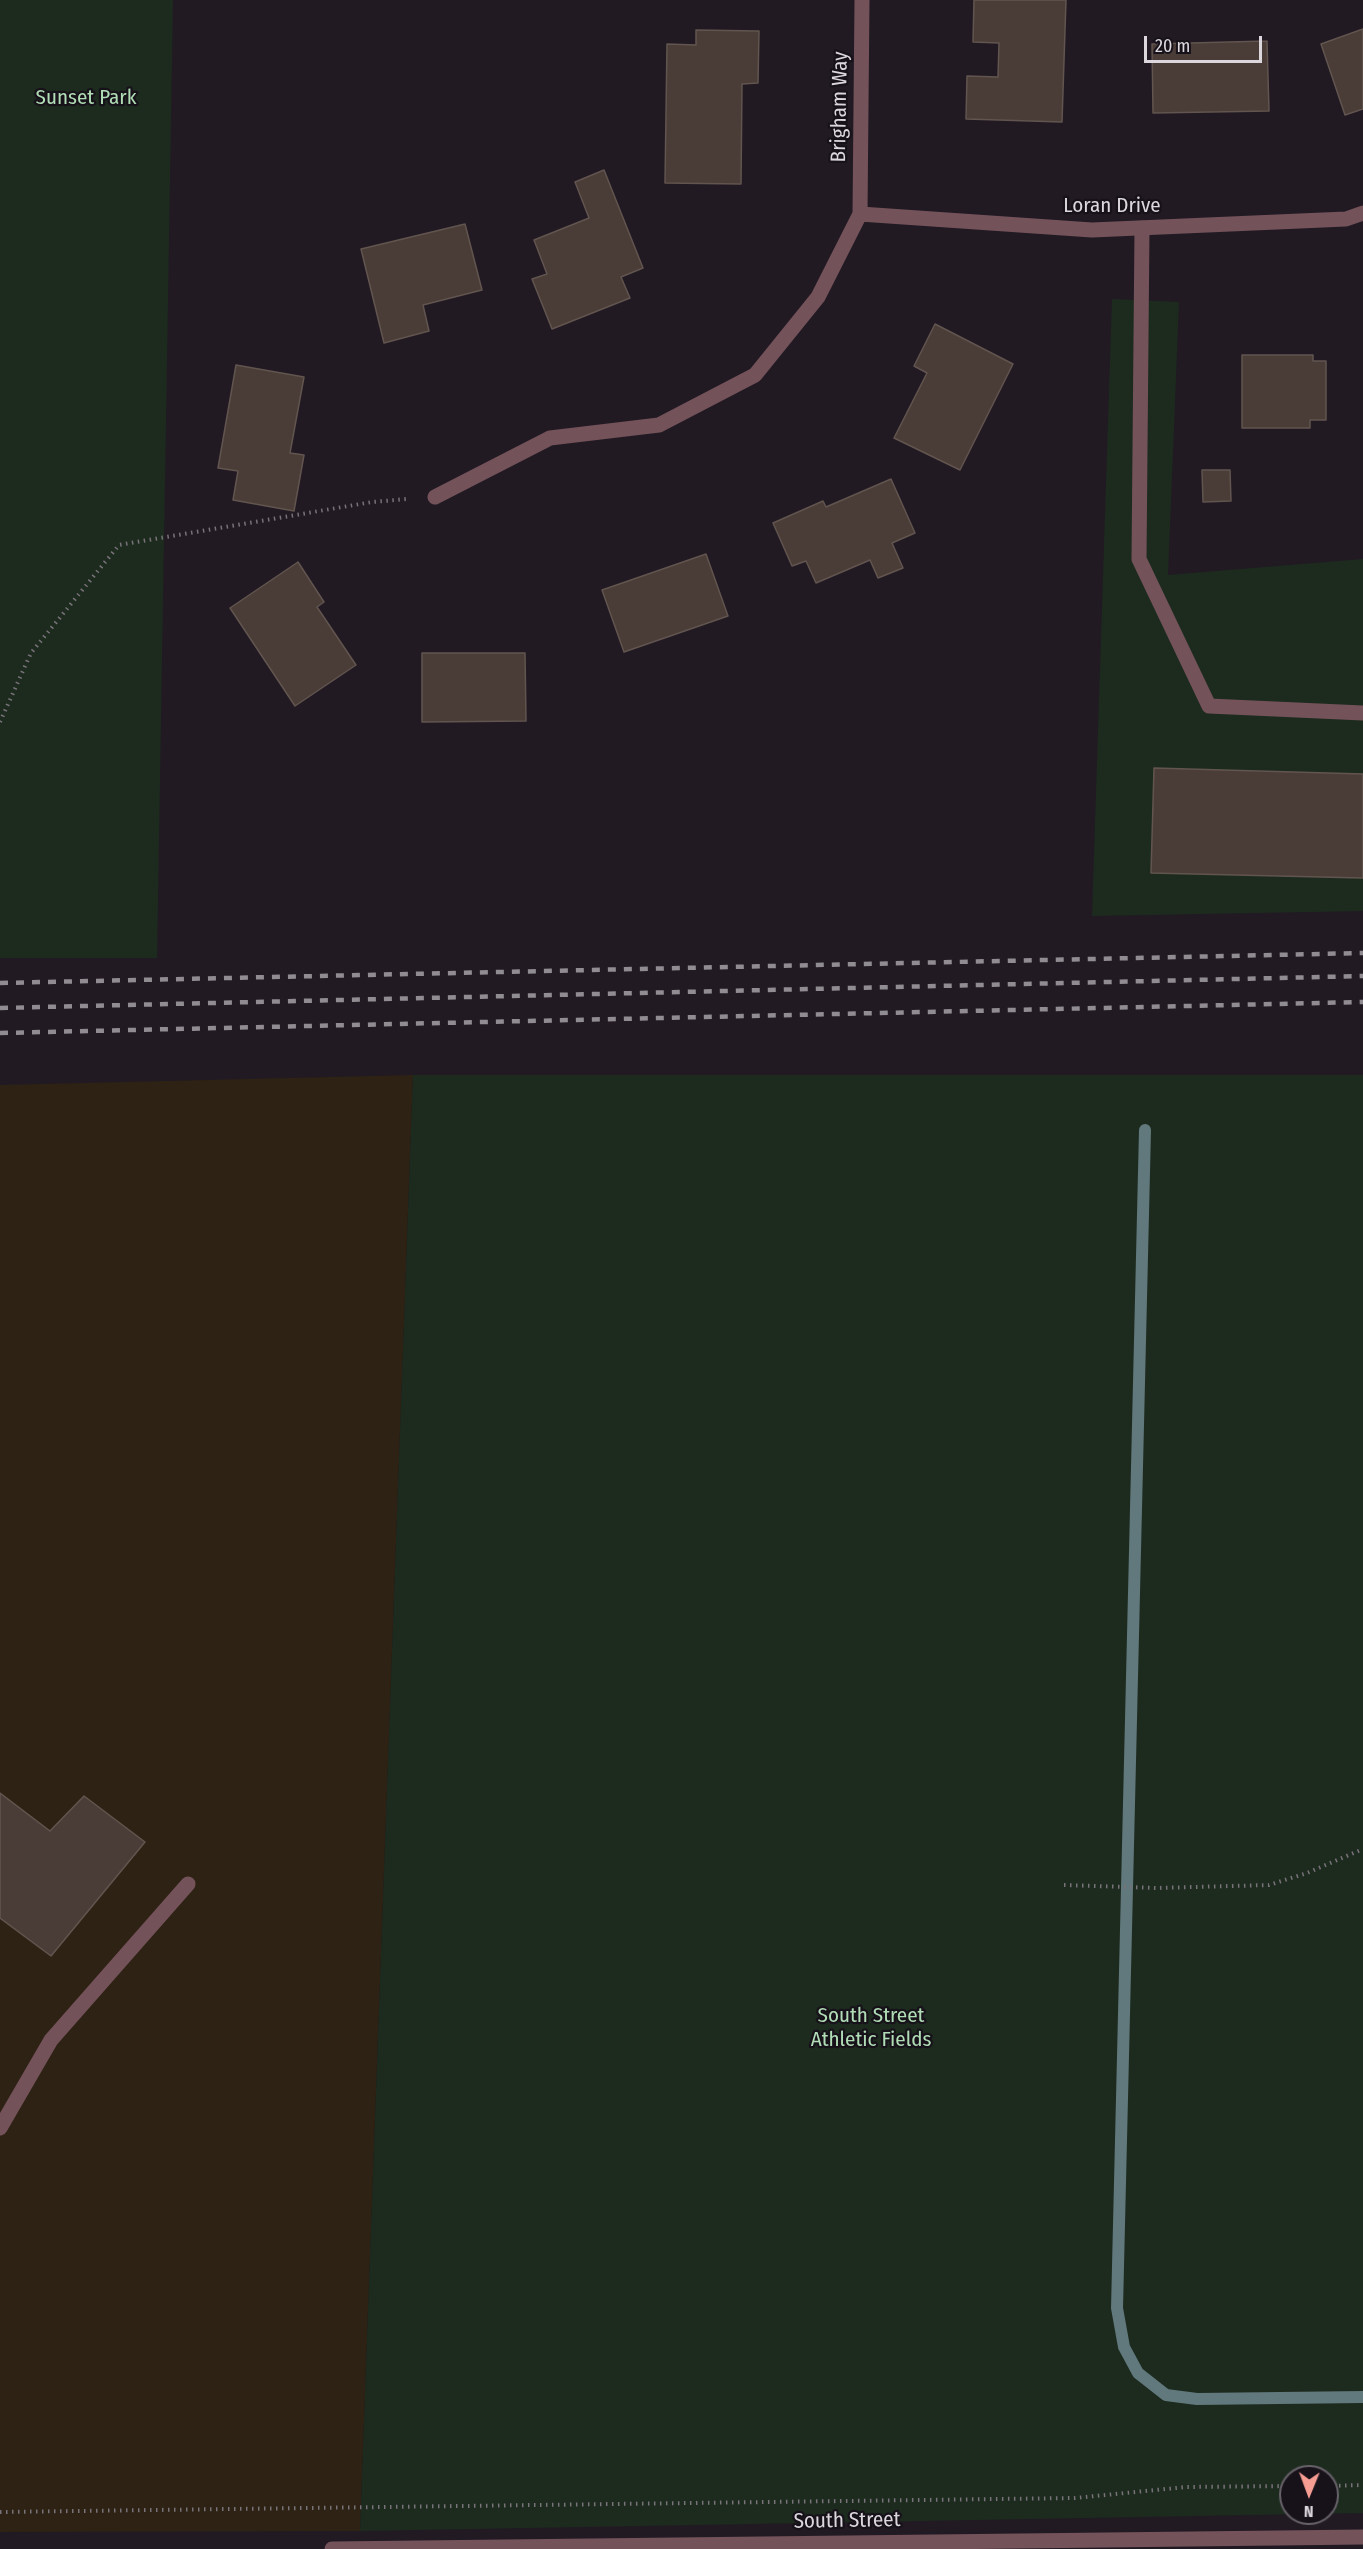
<!DOCTYPE html>
<html>
<head>
<meta charset="utf-8">
<style>
  body { margin:0 }
  #map { position:relative; width:1363px; height:2549px; overflow:hidden; background:#211a23; font-family:"Fira Sans Condensed",sans-serif }
  canvas { display:block }
  .north { position:absolute; left:1279px; top:2465px; width:60px; height:60px; box-sizing:border-box; background:#17111a; border:2px solid #666068; border-radius:50%; rotate:181deg; font-size:16px; font-weight:700; line-height:24px; text-align:center; color:#dcd7dd }
  .north::after { content:''; display:block; margin:auto; width:21px; height:27px; background:#f59c93; clip-path:polygon(50% 0,100% 100%,50% 72%,0 100%) }
  .scale { position:absolute; left:1144px; top:36px; width:118px; height:27px; box-sizing:border-box; border:3px solid #dcd7dd; border-top:0; padding-left:8px; font-size:18px; line-height:21px; white-space:nowrap; color:#dcd7dd; -webkit-text-stroke:4px #17111a; paint-order:stroke }
</style>
</head>
<body>
<div id="map">
<canvas width="1363" height="2549"></canvas>
<div class="north">N</div>
<div class="scale">20 m</div>
</div>
<script>
const ctx = document.querySelector('canvas').getContext('2d');
ctx.lineJoin = 'round';
function paint(path, color) { ctx.fillStyle = color; ctx.fill(path, 'evenodd'); }
const toPath = rows => new Path2D(rows.map(r => 'M' + r).join(''));
function strokePath(path, color, width, dash) { ctx.strokeStyle = color; ctx.lineWidth = width; ctx.lineCap = dash ? 'butt' : 'round'; ctx.setLineDash(dash || []); ctx.stroke(path); }
function write(font, color, halo, rows, align = 'center') {
  ctx.font = font + ' "Fira Sans Condensed",sans-serif'; ctx.lineWidth = 4.5; ctx.setLineDash([]); ctx.textBaseline = 'middle'; ctx.strokeStyle = halo; ctx.fillStyle = color; for (const [text, x, y, turn = 0] of rows) {
    ctx.save(); ctx.translate(x, y); ctx.rotate((+turn || 0) * Math.PI / 180); ctx.textAlign = isNaN(turn) ? turn : align; if (halo) ctx.strokeText(text, 0, 0); ctx.fillText(text, 0, 0); ctx.restore();
  }
}
paint(toPath([
  [413,1075,360,2531,0,2532,0,1085]
]), '#2d2213');
paint(toPath([
  [0,0,173,0,157,958,0,958],
  [1112,299,1179,302,1168,575,1363,559,1363,911,1092,916],
  [413,1075,1363,1075,1363,2513,360,2531],
  [1291,2477,1327,2477,1327,2513,1291,2513]
]), '#1d2b1f');
strokePath(toPath([
  [1145,1130,1117,2308,1124,2347,1138,2373,1166,2395,1197,2399,1363,2397]
]), '#61787c', 12);
const building = toPath([
  [974,0,1066,0,1062,122,966,119,967,76,998,77,999,43,973,42,974,0],
  [1363,29,1363,109,1345,115,1321,44,1363,29],
  [696,30,759,31,758,83,742,84,741,184,665,183,667,44,696,45,696,30],
  [1267,41,1269,111,1153,113,1152,44,1267,41],
  [604,170,643,268,621,277,630,298,552,329,532,279,547,274,534,240,589,218,575,182,604,170],
  [465,224,482,290,423,305,429,331,384,343,361,249,465,224],
  [935,324,1013,364,960,470,894,438,927,373,914,366,935,324],
  [1242,355,1313,355,1313,361,1326,361,1326,420,1310,420,1310,428,1242,428,1242,355],
  [236,365,304,377,290,453,304,455,294,511,233,500,238,471,218,468,236,365],
  [1202,470,1230,470,1231,501,1203,502,1202,470],
  [891,479,915,533,892,543,903,568,878,578,870,560,816,583,806,561,792,566,773,523,823,501,826,507,891,479],
  [706,554,728,616,624,652,602,590,706,554],
  [298,562,324,602,317,607,356,665,295,706,230,608,298,562],
  [422,653,525,653,526,721,422,722,422,653],
  [1154,768,1363,774,1363,878,1151,873,1154,768],
  [0,1793,50,1831,84,1796,145,1842,51,1956,0,1918,0,1793]
]);
paint(building, '#4a3d38');
strokePath(building, '#62554f', 1.5);
strokePath(toPath([
  [0,722,31,653,119,545,372,502,407,499],
  [1064,1885,1156,1888,1269,1885,1307,1873,1363,1849],
  [1327,2486,1363,2485],
  [0,2512,1075,2498,1186,2487,1291,2486]
]), '#787279', 4, [1.5, 4.5]);
strokePath(toPath([
  [1142,228,1139,559,1209,706,1363,713],
  [0,2128,51,2040,188,1884]
]), '#74525a', 15);
strokePath(toPath([
  [860,214,1092,230,1346,219,1363,213],
  [435,497,550,438,659,425,755,375,818,297,860,214,862,0],
  [332,2549,1363,2537]
]), '#74525a', 15);
strokePath(toPath([
  [0,983,1363,953],
  [0,1008,1363,976],
  [0,1033,1363,1002]
]), '#918b92', 4.5, [8, 8]);
write('21px', '#b0ddb5', '#17111a', [
  ["Sunset Park",86,98],
  ["South Street",871,2016],
  ["Athletic Fields",871,2040]
]);
write('21px', '#dcd7dd', '#17111a', [
  ["Brigham Way",840,107,-89],
  ["Loran Drive",1112,206],
  ["South Street",847,2521,-1]
]);
</script>
</body>
</html>
